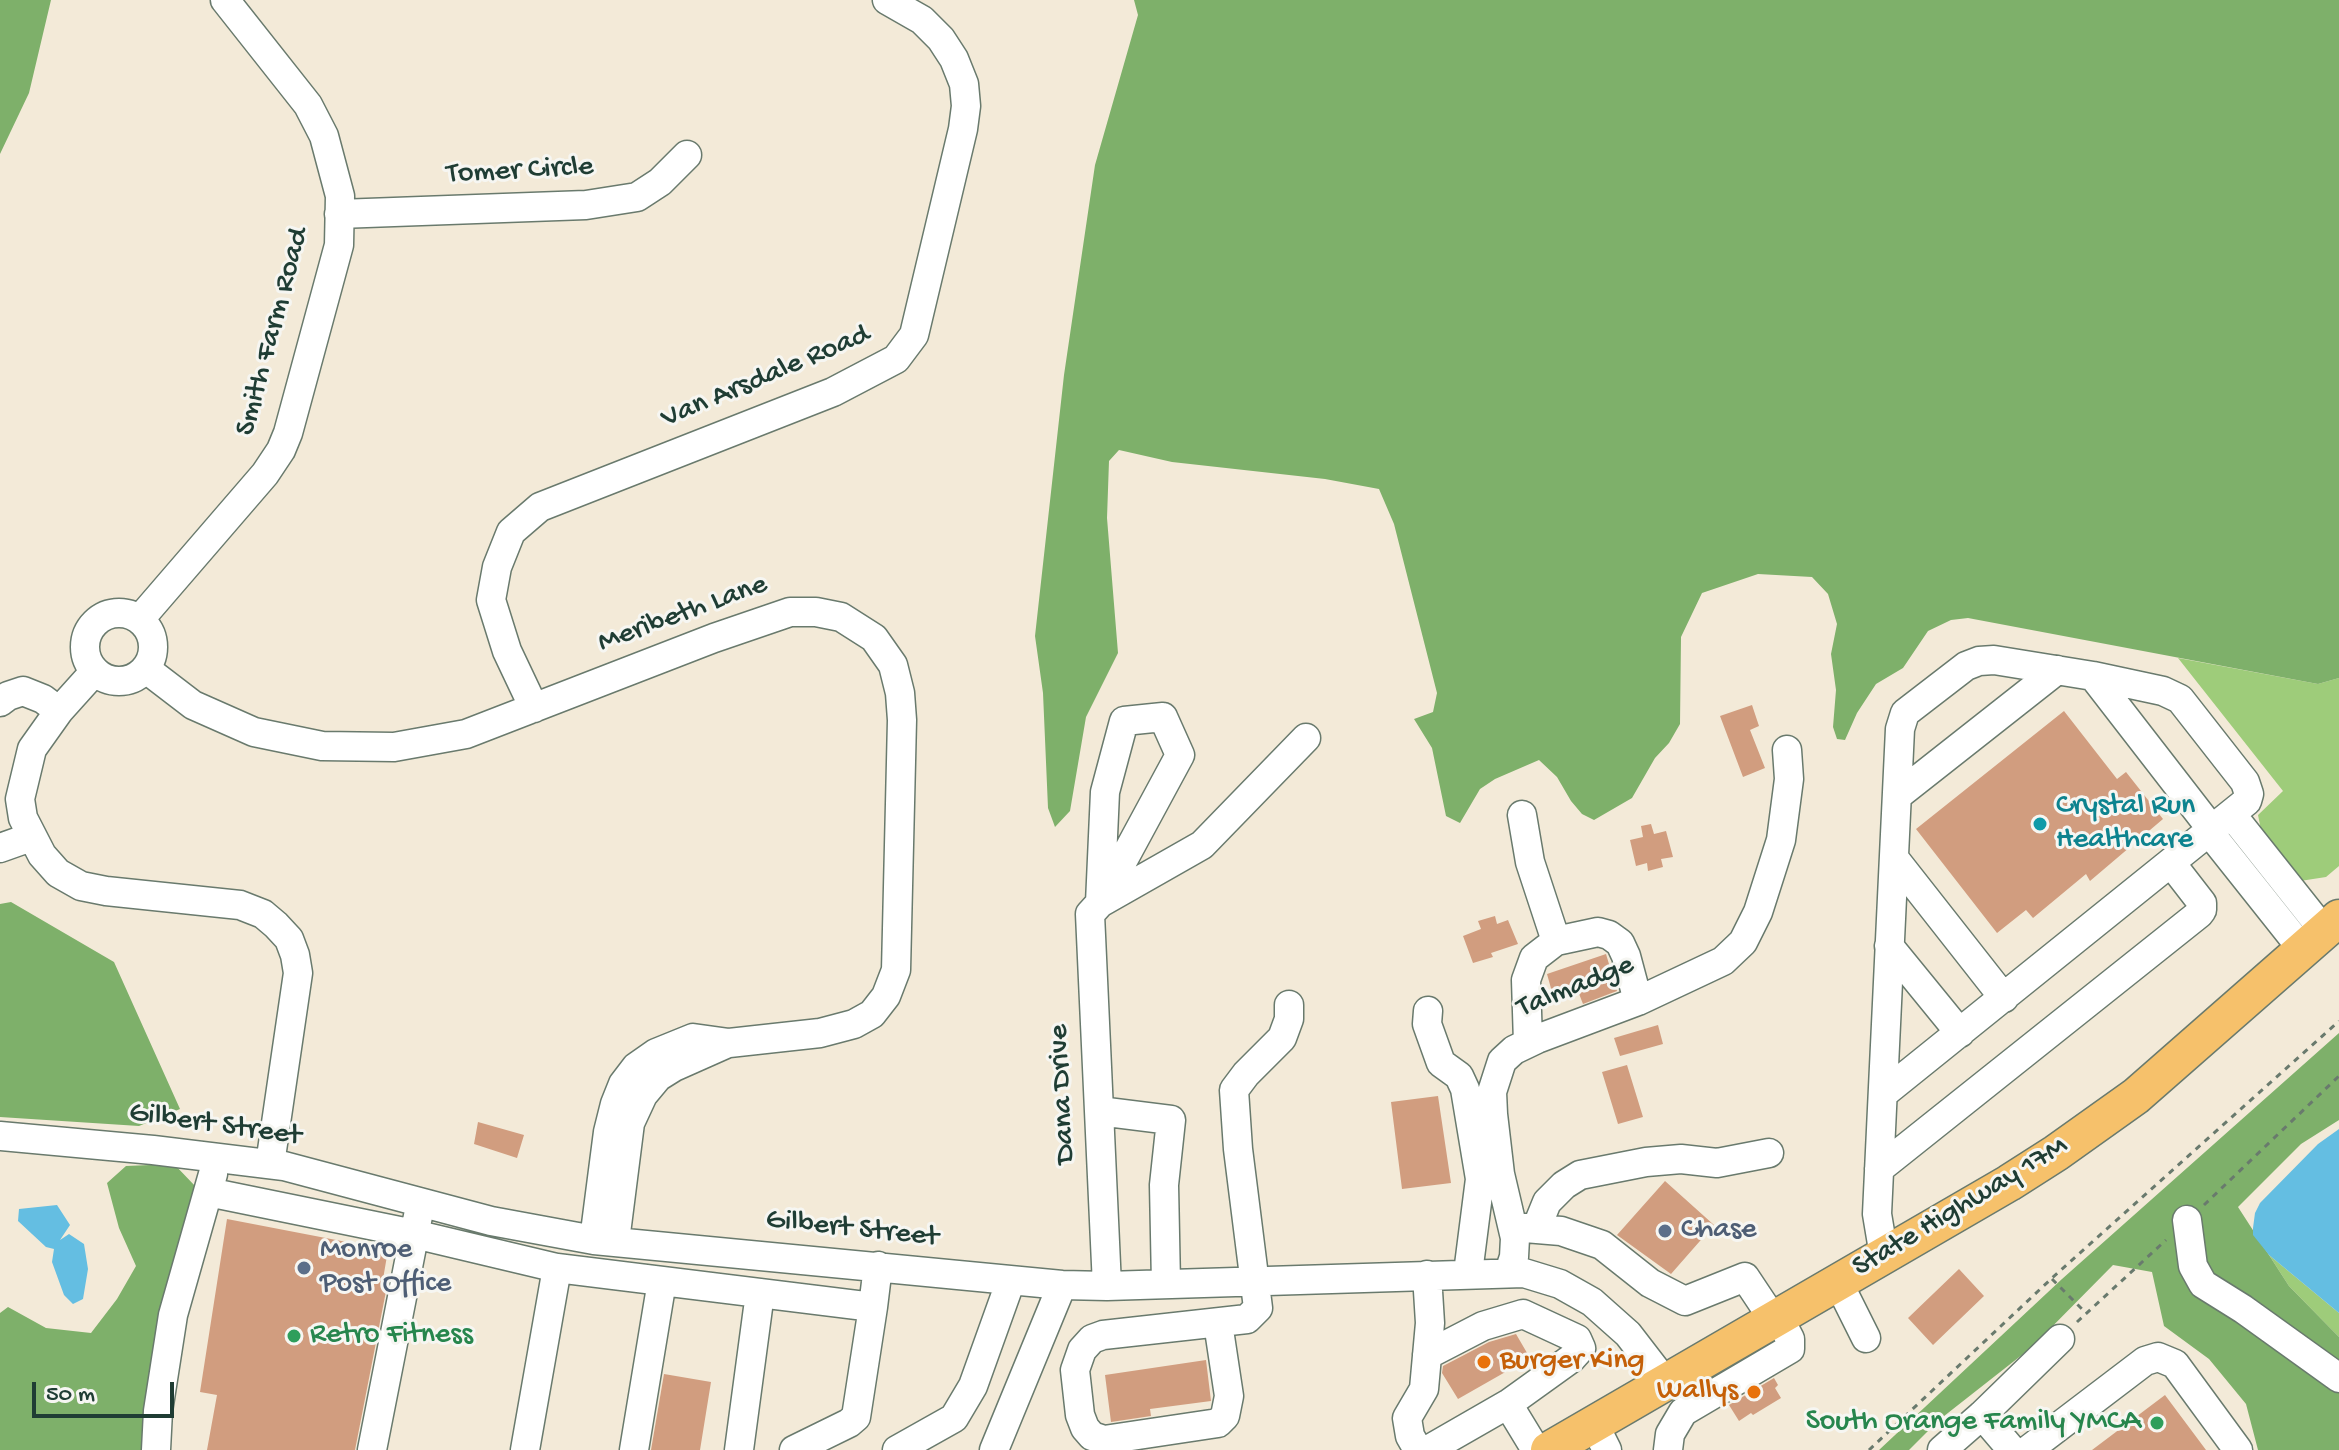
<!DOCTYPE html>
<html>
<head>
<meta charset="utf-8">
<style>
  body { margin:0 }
  #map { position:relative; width:2339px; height:1450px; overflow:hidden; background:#f3ead8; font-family:"Gochi Hand",sans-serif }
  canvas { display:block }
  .scale { position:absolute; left:32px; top:1382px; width:142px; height:36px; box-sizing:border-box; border:4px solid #1f3d34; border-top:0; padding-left:10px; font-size:24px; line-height:28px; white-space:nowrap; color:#1f3d34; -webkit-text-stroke:6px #f6f6f2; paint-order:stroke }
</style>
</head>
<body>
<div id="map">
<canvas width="2339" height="1450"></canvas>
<div class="scale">50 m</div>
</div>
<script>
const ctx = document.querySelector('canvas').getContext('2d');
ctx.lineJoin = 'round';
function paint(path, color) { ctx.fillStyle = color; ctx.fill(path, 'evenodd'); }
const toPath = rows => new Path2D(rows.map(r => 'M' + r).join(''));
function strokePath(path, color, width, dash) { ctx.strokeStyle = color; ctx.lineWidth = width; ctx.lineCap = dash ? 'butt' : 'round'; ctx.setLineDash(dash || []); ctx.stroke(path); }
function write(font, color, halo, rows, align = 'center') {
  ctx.font = font + ' "Gochi Hand",sans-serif'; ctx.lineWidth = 6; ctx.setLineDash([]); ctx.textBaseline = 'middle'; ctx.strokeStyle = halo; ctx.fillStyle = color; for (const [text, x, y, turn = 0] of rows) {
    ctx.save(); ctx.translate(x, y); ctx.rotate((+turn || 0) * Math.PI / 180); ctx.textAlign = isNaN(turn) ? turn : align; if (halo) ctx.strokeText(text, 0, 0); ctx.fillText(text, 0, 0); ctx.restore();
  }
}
paint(toPath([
  [2178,658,2318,684,2339,678,2339,866,2326,877,2300,881,2262,835,2258,815,2283,791],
  [2269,1255,2339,1313,2339,1337,2289,1286]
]), '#9ecc7a');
paint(toPath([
  [0,0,51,0,29,93,0,154],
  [1134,0,2339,0,2339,678,2318,684,1968,618,1951,620,1928,631,1903,668,1876,684,1857,713,1845,740,1837,739,1833,727,1836,690,1831,654,1837,624,1828,594,1812,577,1758,574,1702,593,1681,637,1680,724,1669,743,1655,758,1632,798,1594,820,1582,814,1571,801,1557,777,1539,760,1495,779,1480,789,1460,823,1446,816,1432,748,1414,719,1433,712,1437,693,1394,524,1379,489,1325,479,1172,462,1119,450,1109,461,1107,518,1118,653,1086,717,1070,811,1055,827,1048,808,1043,693,1035,636,1064,375,1095,165,1138,15],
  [11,902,114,962,180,1109,139,1126,0,1117,0,904],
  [2339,1033,2339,1120,2301,1144,2238,1207,2289,1286,2339,1337,2339,1450,2258,1450,2246,1404,2209,1359,2164,1326,2152,1272,2113,1265,2032,1347,1939,1420,1909,1450,1879,1450,2062,1279],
  [174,1164,196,1187,143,1450,0,1450,0,1313,8,1307,46,1328,91,1333,117,1299,136,1266,119,1228,107,1183,126,1166]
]), '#7eb06a');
paint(toPath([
  [2339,1129,2339,1313,2269,1255,2253,1235,2253,1228,2255,1213,2260,1203,2318,1144],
  [57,1205,70,1225,60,1240,69,1234,84,1244,88,1269,83,1299,73,1304,64,1295,52,1262,54,1249,46,1247,18,1221,19,1209]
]), '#64bee2');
paint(toPath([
  [1752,705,1759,726,1750,730,1765,768,1743,777,1720,716],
  [2064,711,2117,779,2126,772,2163,819,2090,881,2086,874,2033,918,2026,910,1997,933,1916,829],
  [1651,824,1654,834,1666,831,1673,857,1661,859,1663,867,1648,871,1647,863,1636,866,1630,840,1643,837,1641,826],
  [1495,916,1497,924,1508,920,1518,944,1491,953,1493,957,1473,963,1463,936,1481,929,1478,921],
  [1606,954,1617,991,1583,1004,1576,986,1552,992,1547,974],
  [1658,1025,1663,1044,1620,1056,1614,1038],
  [1627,1065,1643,1117,1618,1124,1602,1072],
  [1438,1096,1451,1183,1402,1189,1391,1102],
  [478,1122,524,1135,517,1158,474,1144],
  [1665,1181,1714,1225,1671,1274,1617,1235],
  [227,1219,388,1250,382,1285,387,1286,355,1450,207,1450,217,1395,200,1392],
  [1959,1269,1984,1296,1933,1345,1908,1318],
  [1516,1334,1530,1358,1458,1399,1442,1373,1443,1366,1489,1342],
  [1206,1360,1211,1401,1150,1409,1151,1416,1111,1422,1105,1375],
  [664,1374,711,1382,700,1450,651,1450],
  [1774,1378,1778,1385,1775,1388,1781,1398,1753,1415,1751,1413,1739,1421,1729,1405],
  [2165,1395,2206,1450,2092,1450]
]), '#d19d7f');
const minor = toPath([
  [339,214,586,205,637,197,660,182,687,155],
  '85 647a34 34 0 1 1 68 0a34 34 0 1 1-68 0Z',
  [140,619,265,474,281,450,288,433,339,245,340,196,324,136,308,105,225,0],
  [146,669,193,705,254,732,322,746,394,747,466,734,714,638,790,612,816,612,841,617,874,638,893,665,900,693,902,720,896,970,886,996,872,1014,854,1024,820,1033,729,1043,693,1038,656,1053,636,1067,623,1084,615,1104,608,1132,594,1240],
  [95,671,59,711,32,749,20,799,23,818,42,855,58,873,81,886,106,891,240,905,263,914,276,925,289,939,295,955,298,973,270,1164],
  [0,702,8,696,23,691,43,699,59,711],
  [534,708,507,651,491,600,497,567,511,532,540,507,833,392,896,359,914,335,963,129,966,106,964,84,954,59,941,39,922,20,887,0],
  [1163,717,1180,755,1100,903,1105,792,1124,721,1163,717],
  [1897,796,2057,670],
  [1522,815,1530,862,1556,941],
  [2232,815,2324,931],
  [2210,833,2303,950],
  [0,848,31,837],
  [1894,858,2004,998],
  [1889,946,1960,1033],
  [1428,1011,1427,1024,1441,1063,1459,1076,1465,1089,1480,1179,1468,1273],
  [1528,1043,1526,980,1534,958,1556,941,1598,932,1609,935,1620,943,1626,956,1638,1001],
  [1883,1094,2247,801,2249,794,2245,782,2180,699,2163,691,2093,676],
  [1099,1111,1171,1120,1164,1185,1166,1284],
  [0,1136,153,1150,284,1166,491,1221,594,1240,1062,1285,1107,1286,1524,1273,1560,1284,1592,1302,1628,1334,1665,1382],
  [1879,1169,2199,914,2202,910,2202,903,2171,863],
  [208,1192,414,1234,557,1268,525,1450],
  [2187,1220,2193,1266,2203,1284,2243,1309,2339,1378],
  [1513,1227,1561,1231,1602,1245,1650,1283,1685,1301,1745,1277,1773,1319],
  [1536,1229,1547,1202,1564,1185,1580,1175,1646,1162,1681,1159,1717,1163,1769,1153],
  [615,1241,630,1123,643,1095,658,1077,674,1067,728,1043],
  [1884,1256,1877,1214,1900,729,1905,713,1966,666,1979,661,1994,660,2093,676,2213,831],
  [557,1268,873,1307,878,1266],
  [1509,1272,1514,1257,1515,1238,1500,1174,1493,1114,1492,1092,1502,1061,1514,1050,1537,1039,1638,1001,1723,961,1743,942,1758,912,1781,840,1789,779,1787,750],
  [1838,1282,1866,1338],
  [1107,1286,1090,914,1100,903,1202,845,1306,738],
  [1218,1323,1229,1396,1225,1416,1218,1423,1104,1440,1092,1436,1085,1428,1080,1415,1075,1370,1082,1350,1092,1339,1103,1335,1247,1319,1258,1308,1238,1149,1234,1090,1246,1074,1282,1038,1289,1019,1289,1005],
  [1427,1355,1483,1326,1523,1314,1577,1339,1581,1348,1572,1358,1508,1404],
  [1982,1415,2012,1450],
  [1594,1424,1607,1450],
  [156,1450,158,1411,173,1315,213,1174],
  [372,1450,418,1216],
  [634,1450,662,1281],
  [739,1450,760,1293],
  [794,1450,849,1423,856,1417,873,1307],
  [897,1450,954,1418,973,1386,1011,1280],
  [994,1450,1062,1285],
  [1418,1450,1410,1436,1407,1418,1424,1389,1430,1323,1427,1275],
  [1428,1450,1508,1404,1536,1450],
  [1668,1450,1670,1434,1683,1412,1790,1349,1790,1339,1778,1316],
  [1942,1450,1982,1415,2060,1339],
  [2028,1450,2145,1361,2158,1357,2175,1364,2238,1450]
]);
const major = toPath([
  [1549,1450,2009,1183,2056,1153,2136,1096,2339,918]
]);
strokePath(minor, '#697a6d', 31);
strokePath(major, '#697a6d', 39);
strokePath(toPath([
  [2204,1205,2339,1076],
  [2052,1279,2086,1313],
  [2077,1322,2166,1240],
  [1869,1450,2051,1279,2339,1021]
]), '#697a6d', 3, [6, 6]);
strokePath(minor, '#fff', 28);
strokePath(major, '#f6c16b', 36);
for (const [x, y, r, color] of [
  [2040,824,8,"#0f9aa8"],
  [1665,1231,8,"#5c6f8a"],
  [304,1268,8,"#5c6f8a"],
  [294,1336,8,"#2e9e5b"],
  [1484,1362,8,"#e8710a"],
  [1754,1392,8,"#e8710a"],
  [2157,1423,8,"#2e9e5b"]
]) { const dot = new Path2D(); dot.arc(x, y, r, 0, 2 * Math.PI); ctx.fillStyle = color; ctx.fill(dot); strokePath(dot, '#f6f6f2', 3); }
write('30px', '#1f3d34', '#f6f6f2', [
  ["Tomer Circle",520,172,-3],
  ["Smith Farm Road",274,332,-75],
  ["Van Arsdale Road",766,378,-23],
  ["Meribeth Lane",683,615,-20],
  ["Talmadge",1576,988,-22],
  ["Dana Drive",1064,1094,-93],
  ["Gilbert Street",215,1126,8],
  ["State Highway 17M",1961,1208,-31],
  ["Gilbert Street",852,1230,6]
]);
write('30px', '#0d838f', '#f6f6f2', [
  ["Crystal Run",2056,807],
  ["Healthcare",2056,841]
], 'left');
write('30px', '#4e5e75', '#f6f6f2', [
  ["Chase",1681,1231],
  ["Monroe",320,1251],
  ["Post Office",320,1285]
], 'left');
write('30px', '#27864d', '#f6f6f2', [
  ["Retro Fitness",310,1336],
  ["South Orange Family YMCA",2141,1423,"right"]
], 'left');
write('30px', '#c56008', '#f6f6f2', [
  ["Burger King",1500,1362],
  ["Wallys",1738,1392,"right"]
], 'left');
</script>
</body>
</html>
